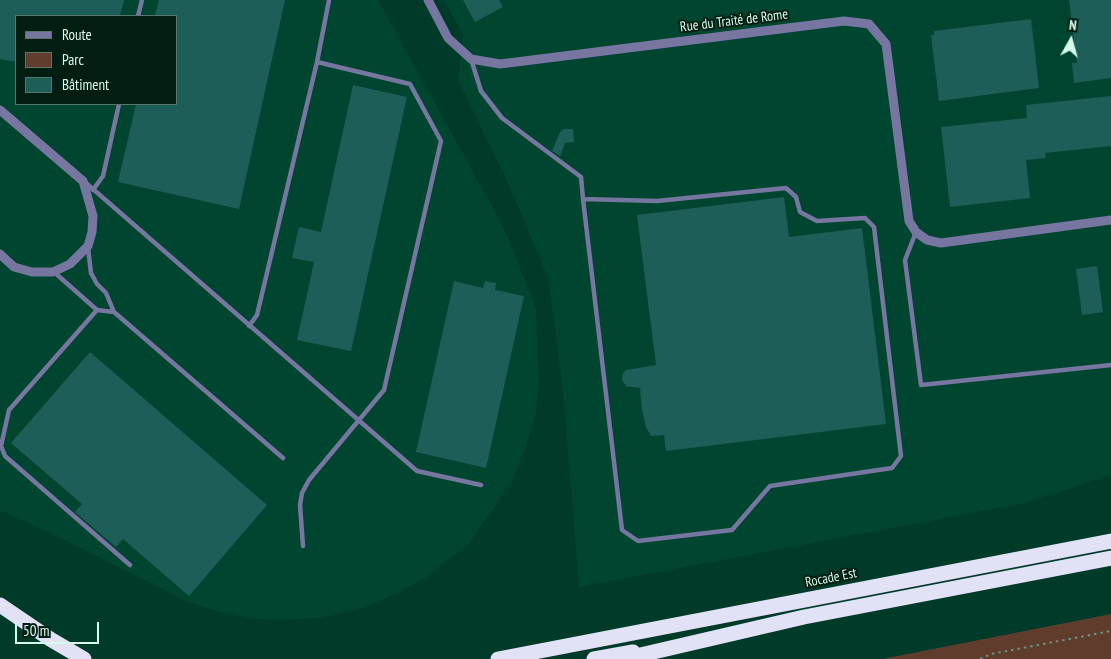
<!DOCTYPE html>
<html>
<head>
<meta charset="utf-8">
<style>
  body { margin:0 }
  #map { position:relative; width:1111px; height:659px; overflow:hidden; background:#003a28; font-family:"PT Sans Narrow",sans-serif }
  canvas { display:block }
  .legend { position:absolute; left:15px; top:15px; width:162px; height:90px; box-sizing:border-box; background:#021e13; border:1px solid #587669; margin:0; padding:6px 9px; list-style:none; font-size:15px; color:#d8faea }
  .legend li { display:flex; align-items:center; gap:10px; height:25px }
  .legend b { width:25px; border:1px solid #587669 }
  .north { position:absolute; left:1046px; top:15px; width:50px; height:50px; -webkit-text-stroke:4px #021e13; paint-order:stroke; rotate:7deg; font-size:14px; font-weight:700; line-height:20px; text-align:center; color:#d8faea }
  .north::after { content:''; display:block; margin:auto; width:18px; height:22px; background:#d8faea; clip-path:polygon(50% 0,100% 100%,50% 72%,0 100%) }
  .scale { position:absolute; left:15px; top:622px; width:84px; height:22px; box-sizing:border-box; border:2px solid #d8faea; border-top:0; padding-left:6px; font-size:15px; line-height:18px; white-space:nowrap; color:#d8faea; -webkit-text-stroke:4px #021e13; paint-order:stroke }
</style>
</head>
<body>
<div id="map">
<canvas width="1111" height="659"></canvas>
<ul class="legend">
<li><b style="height:6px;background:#7776a0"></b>Route</li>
<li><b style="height:14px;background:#5f3c2c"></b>Parc</li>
<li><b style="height:14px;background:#1e5e58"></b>Bâtiment</li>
</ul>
<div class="north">N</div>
<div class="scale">50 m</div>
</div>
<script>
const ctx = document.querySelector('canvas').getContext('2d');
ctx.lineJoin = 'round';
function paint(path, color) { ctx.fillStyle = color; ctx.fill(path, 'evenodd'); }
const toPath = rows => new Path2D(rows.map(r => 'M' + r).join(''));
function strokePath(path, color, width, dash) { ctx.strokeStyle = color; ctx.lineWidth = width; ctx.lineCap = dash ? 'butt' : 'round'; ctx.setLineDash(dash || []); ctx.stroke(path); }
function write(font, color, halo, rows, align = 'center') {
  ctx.font = font + ' "PT Sans Narrow",sans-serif'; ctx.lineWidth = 4; ctx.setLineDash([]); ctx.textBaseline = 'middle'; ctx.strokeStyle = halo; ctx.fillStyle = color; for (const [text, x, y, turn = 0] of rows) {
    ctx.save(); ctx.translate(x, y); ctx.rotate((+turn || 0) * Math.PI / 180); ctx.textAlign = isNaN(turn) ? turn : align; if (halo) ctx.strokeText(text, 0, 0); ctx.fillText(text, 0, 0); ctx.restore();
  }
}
paint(toPath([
  [0,0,378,0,503,226,536,308,539,383,536,413,525,450,511,483,468,545,425,578,395,594,363,608,318,618,286,620,254,619,220,612,188,602,75,545,0,510],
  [16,16,176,16,176,104,16,104],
  [444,0,1111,0,1111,475,1025,503,579,587,563,390,548,278,508,183,458,80,463,35]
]), '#004530');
paint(toPath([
  [1111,614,1111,659,882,659]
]), '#5f3c2c');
paint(toPath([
  [0,0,124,0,120,16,16,16,16,62,0,59],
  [159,0,285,0,239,209,118,182,136,104,176,104,176,16,155,16],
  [463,0,499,0,503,7,475,22],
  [1069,0,1111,0,1111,78,1074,83,1072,63,1077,63],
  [1031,19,1039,88,939,101,931,35,934,35,934,31],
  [353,85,407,97,351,351,297,340,314,262,292,258,299,227,321,232],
  [1111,96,1111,146,1045,153,1046,158,1026,160,1030,198,950,207,941,127,1027,118,1026,105],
  [564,129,573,129,574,142,565,143,560,156,552,151,560,132],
  [784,197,789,237,862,228,886,424,666,451,664,435,651,436,646,427,642,410,640,388,626,386,622,380,623,373,626,370,656,365,637,215],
  [1097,266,1103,312,1082,315,1076,269],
  [454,281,483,288,485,281,496,283,495,290,524,296,486,468,416,452],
  [90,352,267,505,189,596,123,539,116,547,75,512,82,504,11,443]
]), '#1e5e58');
strokePath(toPath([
  [980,659,991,654,1111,631]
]), '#679685', 2, [2.5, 4]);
strokePath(toPath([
  [138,16,142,0],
  [471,59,481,91,502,118,581,177,583,199,622,530,638,541,732,530,770,486,892,468,901,456,874,227,865,218,817,221,800,212,796,197,786,188,657,201,583,199],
  [86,183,417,471,481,485],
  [93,190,103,176,119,104],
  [916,232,905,260,921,385,1111,365],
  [88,248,91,273,97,284,106,293,114,312,283,458],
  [54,272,97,310,114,312],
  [97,310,9,410,1,446,5,456,130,565],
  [249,326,257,315,317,62,329,0],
  [303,546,300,505,302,493,309,480,384,390,441,141,410,84,317,62]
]), '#7776a0', 4.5);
strokePath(toPath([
  [428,0,448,38,471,59,500,64,844,21,869,24,886,44,909,221,916,232,927,240,941,243,1111,220],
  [0,110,83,181,93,216,92,232,88,246,70,264,53,272,32,272,14,267,0,254]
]), '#7776a0', 9);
strokePath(toPath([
  [0,605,50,639,84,659],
  [498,659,1111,541],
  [594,659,633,652],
  [623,659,804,617,1111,558]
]), '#e2e2f7', 15);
write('14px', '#d8faea', '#021e13', [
  ["Rue du Traité de Rome",734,21,-7],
  ["Rocade Est",831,578,-11]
]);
</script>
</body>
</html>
